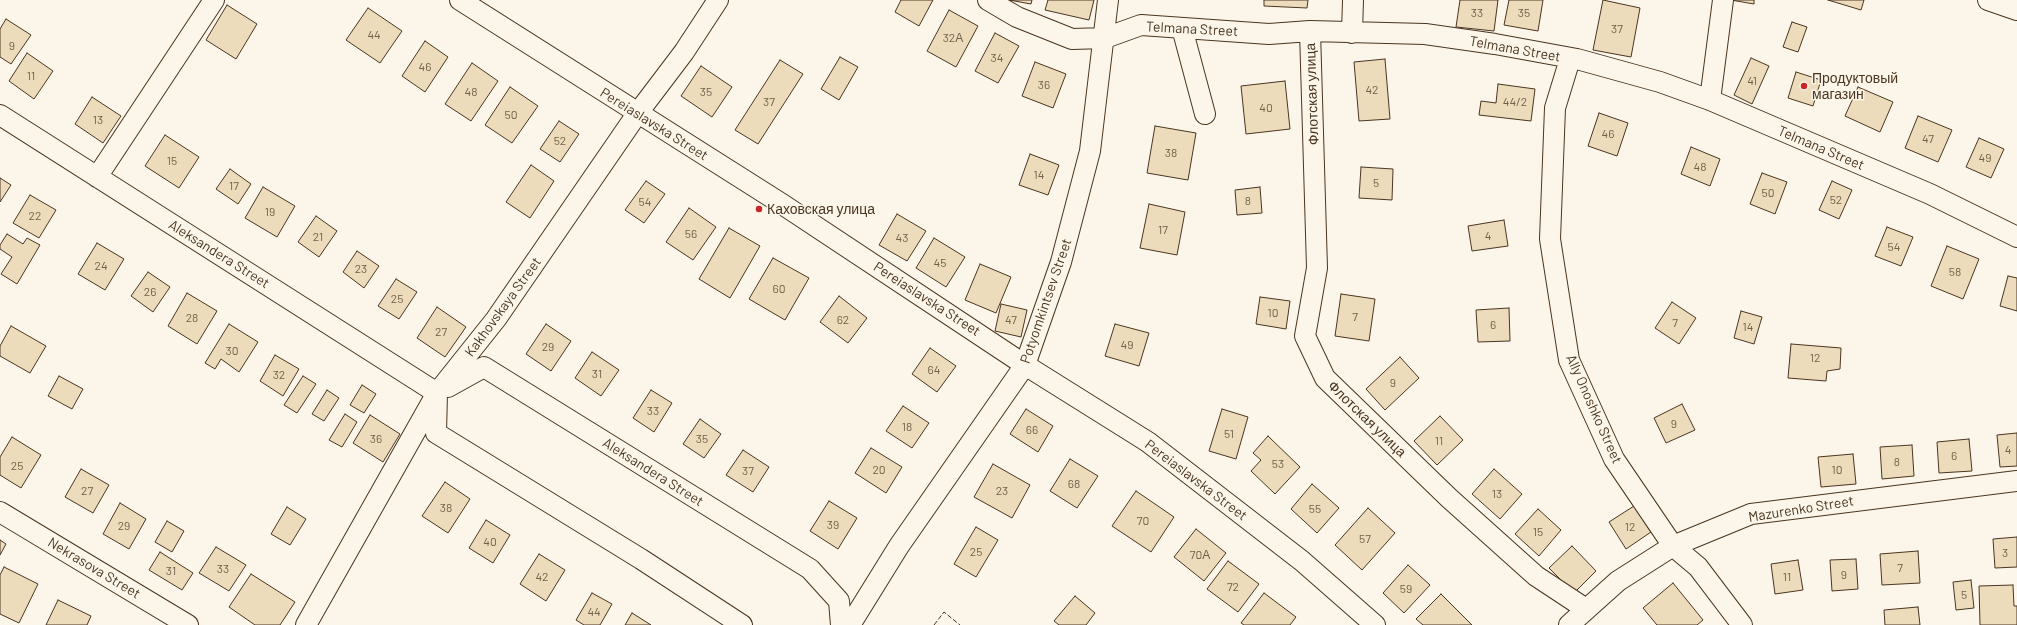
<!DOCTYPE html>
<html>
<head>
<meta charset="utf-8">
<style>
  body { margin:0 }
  canvas { display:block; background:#fbf6e9 }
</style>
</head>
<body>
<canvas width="2017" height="625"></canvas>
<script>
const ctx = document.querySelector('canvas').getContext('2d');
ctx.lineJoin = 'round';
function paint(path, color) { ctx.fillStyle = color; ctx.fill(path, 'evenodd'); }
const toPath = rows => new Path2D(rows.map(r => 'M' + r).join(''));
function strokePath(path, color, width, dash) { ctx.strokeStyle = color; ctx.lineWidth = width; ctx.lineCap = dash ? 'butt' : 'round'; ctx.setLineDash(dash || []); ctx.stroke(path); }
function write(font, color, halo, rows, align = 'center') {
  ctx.font = font + ' Barlow,sans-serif'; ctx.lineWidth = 3; ctx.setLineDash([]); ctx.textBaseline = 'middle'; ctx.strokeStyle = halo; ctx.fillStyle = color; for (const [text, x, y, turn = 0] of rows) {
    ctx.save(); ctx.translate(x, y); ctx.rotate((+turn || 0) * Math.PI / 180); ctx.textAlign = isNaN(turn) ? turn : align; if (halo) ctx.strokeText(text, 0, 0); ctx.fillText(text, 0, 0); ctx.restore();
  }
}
const building = toPath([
  [901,0,933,0,919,26,895,12,901,0],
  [1009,0,1032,0,1031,4,1009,0],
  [1048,0,1094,0,1089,20,1045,10,1048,0],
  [1264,0,1308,0,1307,8,1264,6,1264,0],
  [1460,0,1498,0,1494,31,1456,27,1460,0],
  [1509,0,1543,0,1538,31,1504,25,1509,0],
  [1603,0,1640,8,1631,57,1593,50,1603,0],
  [1731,0,1754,0,1754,4,1731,0],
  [1828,0,1864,0,1861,10,1828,0],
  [227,5,257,24,236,59,206,40,227,5],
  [368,8,402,31,380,63,346,40,368,8],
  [949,10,978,26,956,67,927,51,949,10],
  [6,19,31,35,11,64,0,57,0,29,6,19],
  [1792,22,1807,27,1798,52,1783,47,1792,22],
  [995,33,1019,46,998,83,975,71,995,33],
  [425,41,448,57,425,92,402,76,425,41],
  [27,53,53,71,34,99,9,81,27,53],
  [840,57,858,67,839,100,821,89,840,57],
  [1751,58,1769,66,1752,104,1734,95,1751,58],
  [1385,59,1390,119,1359,121,1354,62,1385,59],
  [780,60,803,74,758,144,735,130,780,60],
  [1035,62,1066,74,1053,108,1022,96,1035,62],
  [472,63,498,81,471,121,445,104,472,63],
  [701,66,732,87,712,117,681,96,701,66],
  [1796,72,1821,80,1813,106,1788,98,1796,72],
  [1285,81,1290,129,1246,134,1241,86,1285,81],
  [1498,84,1535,89,1531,121,1479,115,1481,101,1496,103,1498,84],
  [510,87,538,106,512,143,485,125,510,87],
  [1858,87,1893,102,1880,132,1845,116,1858,87],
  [92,97,121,116,103,143,75,124,92,97],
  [1599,113,1628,123,1617,156,1588,146,1599,113],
  [1918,116,1952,130,1938,162,1905,148,1918,116],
  [559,121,579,134,560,162,540,149,559,121],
  [1155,126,1196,133,1188,180,1147,173,1155,126],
  [165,135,199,157,179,188,145,166,165,135],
  [1979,138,2004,149,1991,178,1966,167,1979,138],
  [1691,147,1720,159,1710,186,1681,174,1691,147],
  [1030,154,1059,165,1048,195,1019,185,1030,154],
  [531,165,554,181,530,218,506,202,531,165],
  [1361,167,1393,169,1392,200,1359,198,1361,167],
  [230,169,251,184,238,204,216,189,230,169],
  [1762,173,1787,182,1775,214,1750,204,1762,173],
  [0,178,11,185,0,202,0,178],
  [646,181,665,194,644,223,625,210,646,181],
  [1832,181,1852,190,1839,219,1819,210,1832,181],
  [263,187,295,206,277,237,245,218,263,187],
  [1260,187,1262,213,1237,215,1235,190,1260,187],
  [30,195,56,210,39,238,13,223,30,195],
  [1149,204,1185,212,1177,255,1140,248,1149,204],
  [689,208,716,227,693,260,666,242,689,208],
  [897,214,926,231,907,261,879,245,897,214],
  [316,216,337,231,319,257,298,242,316,216],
  [1504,220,1508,246,1472,251,1468,226,1504,220],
  [1887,227,1913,237,1901,266,1875,256,1887,227],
  [729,228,760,246,730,298,699,279,729,228],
  [7,234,23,244,27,238,40,245,17,284,1,274,12,257,0,249,0,245,7,234],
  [934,238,965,257,946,287,916,268,934,238],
  [97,243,124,259,105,290,78,274,97,243],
  [1947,246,1979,259,1963,299,1931,286,1947,246],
  [357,251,379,266,364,288,343,272,357,251],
  [773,258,809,278,785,320,749,299,773,258],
  [980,264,1011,277,996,313,965,300,980,264],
  [148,272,170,287,153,312,131,296,148,272],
  [2008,276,2017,278,2017,311,2000,306,2008,276],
  [396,279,417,292,399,319,378,306,396,279],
  [187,293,217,311,197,344,168,326,187,293],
  [1341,294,1375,299,1369,341,1335,336,1341,294],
  [839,296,867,318,848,343,820,322,839,296],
  [1260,297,1290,301,1286,329,1256,324,1260,297],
  [1672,302,1696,318,1679,344,1655,328,1672,302],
  [1001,304,1027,310,1021,337,995,331,1001,304],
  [437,307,466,327,445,357,417,338,437,307],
  [1509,308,1510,341,1478,342,1476,310,1509,308],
  [1741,311,1762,317,1754,344,1734,338,1741,311],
  [229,324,258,342,239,372,221,359,215,369,205,363,229,324],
  [546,324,571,341,551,371,526,354,546,324],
  [1115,324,1149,333,1139,366,1105,356,1115,324],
  [11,326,46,346,30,373,0,356,0,346,11,326],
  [1791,344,1841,348,1840,369,1827,371,1826,381,1788,378,1791,344],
  [930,348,956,366,937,392,912,374,930,348],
  [592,352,619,370,601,396,575,378,592,352],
  [275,355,299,369,283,396,260,381,275,355],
  [1400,357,1419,378,1385,410,1366,389,1400,357],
  [59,376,83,389,72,409,48,396,59,376],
  [303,376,316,384,297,413,284,405,303,376],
  [362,385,376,394,364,413,350,405,362,385],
  [327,390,339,398,324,421,312,414,327,390],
  [651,390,672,403,654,432,633,418,651,390],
  [1682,404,1695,430,1666,443,1654,418,1682,404],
  [903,406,929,423,912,448,886,431,903,406],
  [1026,409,1053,426,1038,452,1010,434,1026,409],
  [1222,409,1248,417,1236,459,1209,451,1222,409],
  [345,414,357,422,342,447,329,440,345,414],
  [370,415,400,434,383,462,353,443,370,415],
  [1440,416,1463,440,1437,465,1414,441,1440,416],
  [700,419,721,434,704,458,683,444,700,419],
  [2017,433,2017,466,2000,467,1997,435,2017,433],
  [1268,436,1300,467,1275,494,1251,471,1261,460,1253,453,1268,436],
  [12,437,41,455,21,488,0,475,0,457,12,437],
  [1969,439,1972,471,1939,473,1937,442,1969,439],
  [1912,445,1914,476,1882,479,1880,447,1912,445],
  [871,448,902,467,886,493,855,473,871,448],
  [743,450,769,467,753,492,726,475,743,450],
  [1853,454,1856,484,1821,487,1818,457,1853,454],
  [1070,459,1098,476,1077,508,1050,491,1070,459],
  [993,464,1030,485,1012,518,974,497,993,464],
  [81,469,109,485,93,513,65,497,81,469],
  [1494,469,1522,494,1500,519,1472,494,1494,469],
  [445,482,470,499,448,533,422,516,445,482],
  [1312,484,1339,508,1317,533,1291,509,1312,484],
  [1136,491,1174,517,1151,552,1112,526,1136,491],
  [829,501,857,518,838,549,810,531,829,501],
  [120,503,146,519,129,549,103,534,120,503],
  [1634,506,1651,532,1626,549,1609,522,1634,506],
  [287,507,306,519,290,545,271,534,287,507],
  [1368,508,1395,533,1362,570,1335,545,1368,508],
  [1538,509,1561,530,1539,556,1515,534,1538,509],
  [486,520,510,535,493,563,469,548,486,520],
  [167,521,184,531,172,552,155,542,167,521],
  [976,527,998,540,976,577,954,564,976,527],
  [1196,529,1226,553,1204,581,1174,557,1196,529],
  [2017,537,2017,567,1995,568,1993,539,2017,537],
  [0,540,6,544,0,555,0,540],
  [1572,546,1596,571,1574,593,1549,568,1572,546],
  [216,547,246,565,229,591,199,573,216,547],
  [1918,551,1920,583,1882,585,1880,554,1918,551],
  [160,552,193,573,182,590,149,570,160,552],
  [539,554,565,570,546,601,520,584,539,554],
  [1856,559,1858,589,1832,591,1830,560,1856,559],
  [1798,560,1803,590,1775,594,1771,564,1798,560],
  [1228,561,1259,584,1238,612,1207,589,1228,561],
  [1408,565,1430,585,1404,613,1383,593,1408,565],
  [4,567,38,584,19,623,0,614,0,575,4,567],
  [251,574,295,602,280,625,255,625,229,607,251,574],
  [1971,580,1974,608,1956,610,1953,582,1971,580],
  [1673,583,1703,620,1697,625,1657,625,1643,608,1673,583],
  [2013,585,2014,606,2017,606,2017,625,1980,625,1979,586,2013,585],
  [592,593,612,604,600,625,584,625,576,620,592,593],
  [1264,593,1296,617,1290,625,1244,625,1241,623,1264,593],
  [1441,594,1472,625,1423,625,1416,619,1441,594],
  [1075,596,1095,613,1086,625,1059,625,1054,621,1075,596],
  [58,600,91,616,87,625,46,625,58,600],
  [1918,607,1920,625,1885,625,1884,610,1918,607],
  [632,613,651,625,625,625,632,613]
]);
paint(building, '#ecdcbc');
strokePath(building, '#4a3520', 1);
const street = toPath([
  [460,0,782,204,1025,365,1148,442,1302,561,1375,625],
  [988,0,1017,17,1072,39,1105,38,1141,25,1269,34,1310,31,1425,34,1495,44,1577,59,1660,82,1710,100,1930,194,2017,237],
  [1988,0,2017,10],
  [1182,28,1205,114],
  [1310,31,1317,268,1305,336,1325,378,1449,498,1536,576,1586,609],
  [1352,33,1353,0],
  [1570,59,1555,108,1550,239,1569,360,1614,459,1673,546,1698,567,1742,625],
  [1710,100,1723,0],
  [0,115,437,393,436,433,641,559,742,625],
  [97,177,214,0],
  [448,387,484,367,810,569,839,601,841,625],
  [0,512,188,625],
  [306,625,437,393,496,319,637,114,684,52,718,0],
  [850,625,899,546,1025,365,1061,262,1090,151,1108,0],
  [1569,625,1618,581,1673,546,1751,514,2017,481]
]);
strokePath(street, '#4a3520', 22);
strokePath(street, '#fbf6e9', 20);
strokePath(toPath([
  [934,625,944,612,960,625]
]), '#4a3520', 1, [5, 2]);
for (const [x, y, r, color] of [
  [1804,86,4,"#c62828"],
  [759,209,4,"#c62828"]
]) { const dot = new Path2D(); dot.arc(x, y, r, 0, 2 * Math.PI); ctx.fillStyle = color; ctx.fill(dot); strokePath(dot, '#fbf6e9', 1.5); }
write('12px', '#725f47', null, [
  ["33",1477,13],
  ["35",1524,13],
  ["37",1617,29],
  ["44",374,35],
  ["32А",953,38],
  ["9",12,46],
  ["34",997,58],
  ["46",425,67],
  ["11",31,76],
  ["41",1752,81],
  ["36",1044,85],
  ["42",1372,90],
  ["48",471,92],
  ["35",706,92],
  ["37",769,102],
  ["44/2",1515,102],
  ["40",1266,108],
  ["50",511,115],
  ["13",98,120],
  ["46",1608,134],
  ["47",1928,139],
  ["52",560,141],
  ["38",1171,153],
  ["49",1985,158],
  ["15",172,161],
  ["48",1700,167],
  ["14",1039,175],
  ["5",1376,183],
  ["17",234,186],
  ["50",1768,193],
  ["52",1836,200],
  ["8",1248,201],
  ["54",645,202],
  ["19",270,212],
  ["22",35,216],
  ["17",1163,230],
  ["56",691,234],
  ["4",1488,236],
  ["21",318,237],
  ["43",902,238],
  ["54",1894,247],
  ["45",940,263],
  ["24",101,266],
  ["23",361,269],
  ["58",1955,272],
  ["60",779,289],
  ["26",150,292],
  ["25",397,299],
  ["10",1273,313],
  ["7",1355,317],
  ["28",192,318],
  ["62",843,320],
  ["47",1011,320],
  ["7",1675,323],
  ["6",1493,325],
  ["14",1748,327],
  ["27",441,332],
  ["49",1127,345],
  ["29",548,347],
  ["30",232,351],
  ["12",1815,358],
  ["64",934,370],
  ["31",597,374],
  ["32",279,375],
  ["9",1393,383],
  ["33",653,411],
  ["9",1674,424],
  ["18",907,427],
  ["66",1032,430],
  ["51",1229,434],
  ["36",376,439],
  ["35",702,439],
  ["11",1439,441],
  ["4",2008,450],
  ["6",1954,456],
  ["8",1897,462],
  ["53",1278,464],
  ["25",17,466],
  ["20",879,470],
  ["10",1837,470],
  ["37",748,471],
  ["68",1074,484],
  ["27",87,491],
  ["23",1002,491],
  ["13",1497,494],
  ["38",446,508],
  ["55",1315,509],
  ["70",1143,521],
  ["39",833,525],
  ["29",124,526],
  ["12",1630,527],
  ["15",1538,532],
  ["57",1365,539],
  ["40",490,542],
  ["25",976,552],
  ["3",2005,553],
  ["70А",1200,555],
  ["7",1900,568],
  ["33",223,569],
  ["31",171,571],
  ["9",1844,575],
  ["42",542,577],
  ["11",1787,577],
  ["72",1233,587],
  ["59",1406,589],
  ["5",1964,595],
  ["44",594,612]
]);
write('14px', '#4a3520', '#fbf6e9', [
  ["Telmana Street",1192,29,3],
  ["Telmana Street",1515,49,10],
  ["Флотская улица",1312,94,-92],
  ["Pereiaslavska Street",654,124,32],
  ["Telmana Street",1821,148,23],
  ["Aleksandera Street",219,254,32],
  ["Pereiaslavska Street",927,299,33],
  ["Potyomkintsev Street",1046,301,-71],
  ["Kakhovskaya Street",503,307,-54],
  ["Ally Onoshko Street",1594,409,66],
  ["Флотская улица",1367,419,44],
  ["Aleksandera Street",653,472,32],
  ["Pereiaslavska Street",1196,480,37],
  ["Mazurenko Street",1801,509,-9],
  ["Nekrasova Street",94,568,31]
]);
write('14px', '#4a3520', '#fbf6e9', [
  ["Продуктовый",1812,78],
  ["магазин",1812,94],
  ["Каховская улица",767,209]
], 'left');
</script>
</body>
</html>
